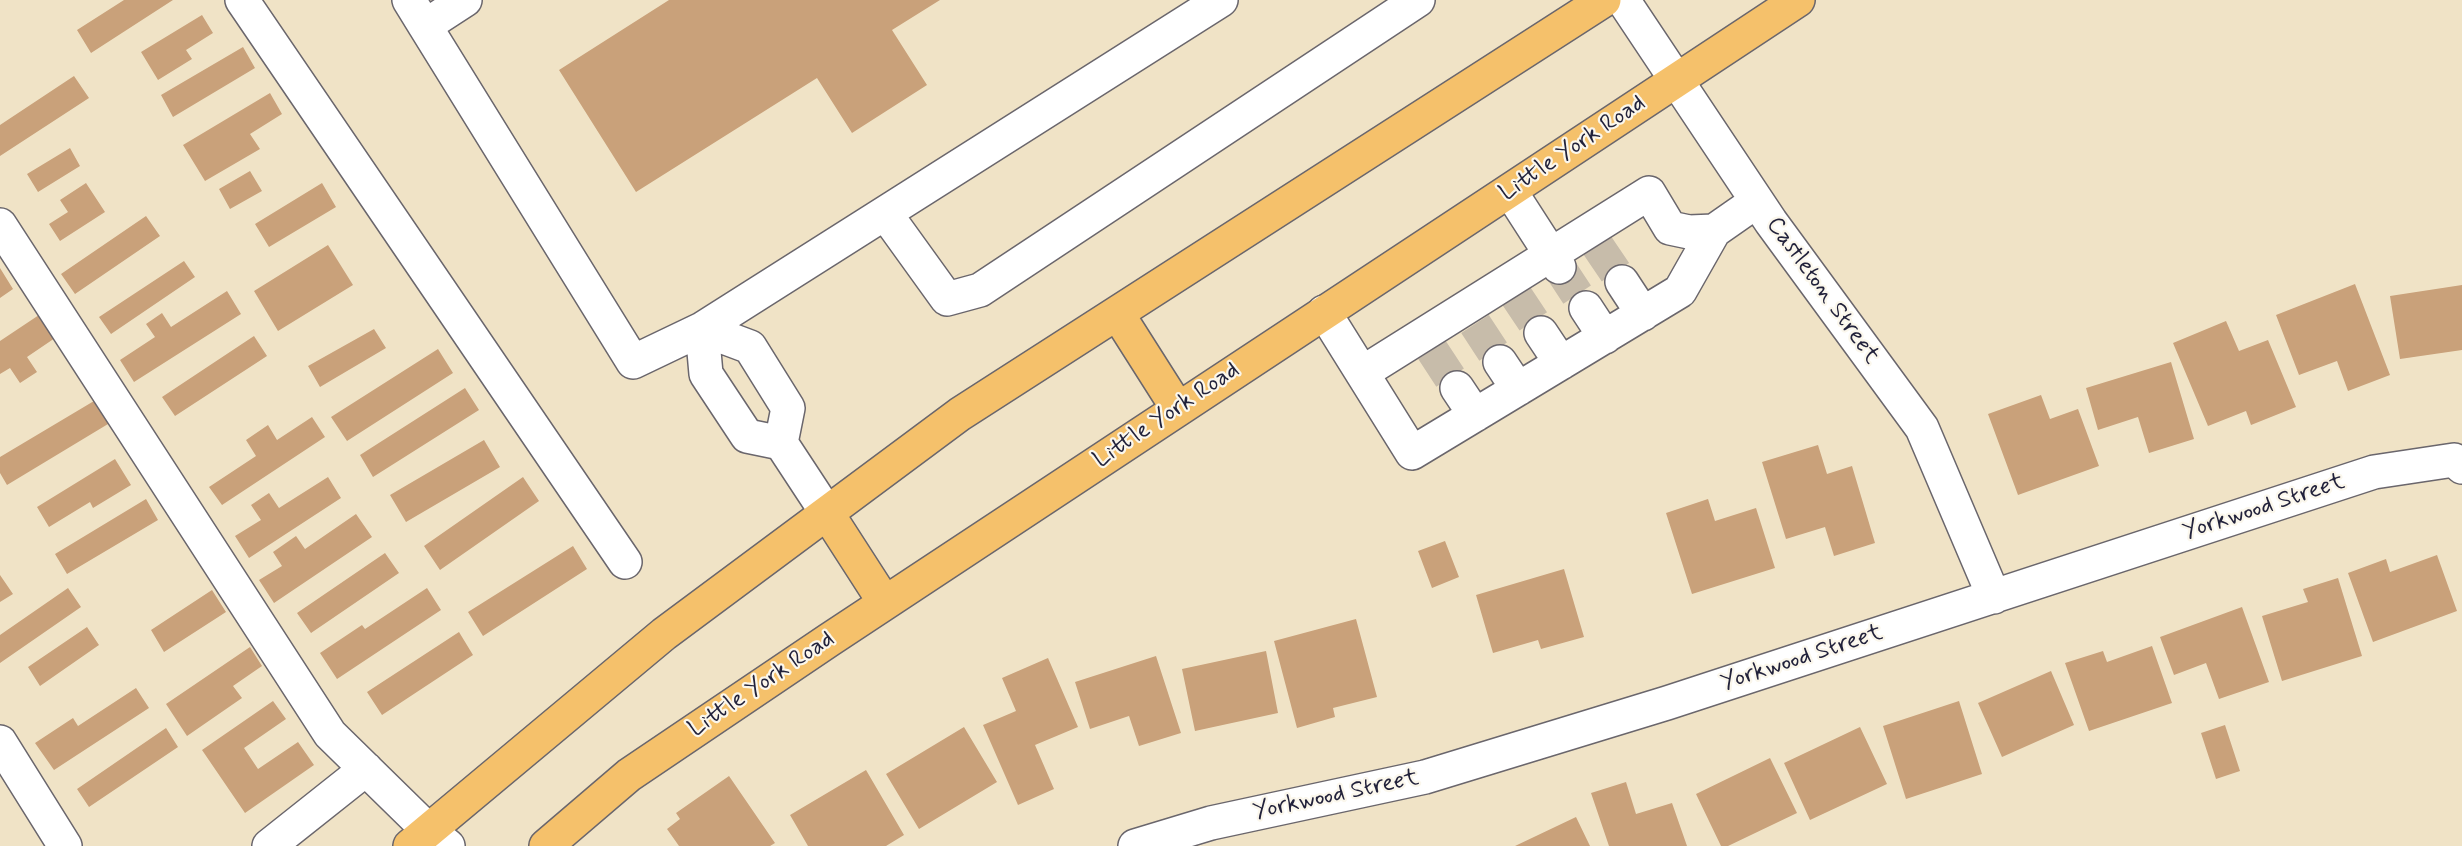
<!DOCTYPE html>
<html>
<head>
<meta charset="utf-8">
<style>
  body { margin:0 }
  canvas { display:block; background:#f0e3c6 }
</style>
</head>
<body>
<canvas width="2462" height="846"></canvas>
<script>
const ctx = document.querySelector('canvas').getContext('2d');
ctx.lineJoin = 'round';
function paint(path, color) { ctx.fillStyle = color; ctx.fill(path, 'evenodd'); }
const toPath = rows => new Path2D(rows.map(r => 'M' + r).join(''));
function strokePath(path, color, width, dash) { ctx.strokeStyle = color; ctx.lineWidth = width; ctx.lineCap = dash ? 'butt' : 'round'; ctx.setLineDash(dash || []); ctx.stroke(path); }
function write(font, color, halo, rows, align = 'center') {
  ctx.font = font + ' Mynerve,sans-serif'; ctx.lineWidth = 4.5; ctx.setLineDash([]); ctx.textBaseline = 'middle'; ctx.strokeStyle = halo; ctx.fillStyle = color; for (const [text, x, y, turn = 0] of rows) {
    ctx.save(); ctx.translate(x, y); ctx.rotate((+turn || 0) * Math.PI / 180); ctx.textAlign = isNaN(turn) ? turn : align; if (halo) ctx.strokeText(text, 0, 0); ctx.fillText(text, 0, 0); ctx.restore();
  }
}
paint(toPath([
  [124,0,173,0,91,53,77,30],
  [669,0,940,0,892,30,927,85,852,133,817,78,636,192,559,70],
  [202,15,213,33,186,50,192,59,158,80,141,52],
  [243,47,255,68,173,117,161,95],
  [74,76,89,98,0,156,0,125],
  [270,93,282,114,250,134,260,149,205,181,183,145],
  [70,148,80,166,38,192,27,174],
  [250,171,262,191,230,209,219,189],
  [86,183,105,212,60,241,49,224,68,212,60,200],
  [322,183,336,207,269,247,255,224],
  [146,216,160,236,75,294,61,274],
  [328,245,353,285,278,331,254,291],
  [184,261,195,277,111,334,99,317],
  [0,268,13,289,0,298],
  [2355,284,2390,375,2348,391,2337,361,2299,375,2276,315],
  [2462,285,2462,350,2400,359,2390,296],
  [227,291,241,314,134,382,120,360,155,337,146,324,162,313,171,327],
  [39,315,55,338,27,357,37,372,20,383,10,368,0,374,0,341],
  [2226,321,2239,351,2268,340,2296,407,2251,425,2246,411,2208,426,2173,343],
  [374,329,386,348,320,387,308,366],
  [254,336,267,356,175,416,162,397],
  [438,349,453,373,347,441,331,417],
  [2171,362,2194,439,2149,453,2138,417,2098,430,2086,388],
  [465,388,479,410,373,477,360,455],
  [2041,395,2050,419,2078,409,2099,466,2018,495,1988,414],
  [99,398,113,421,7,485,0,473,0,457],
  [312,417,325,437,222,505,209,487,256,456,246,440,268,425,277,440],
  [484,440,500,467,406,522,390,495],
  [1818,445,1827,474,1852,466,1875,543,1834,556,1825,527,1786,539,1762,462],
  [115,459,131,485,93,508,90,502,49,527,37,507],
  [328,477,341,498,249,558,235,536,261,520,251,505,269,493,279,508],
  [523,477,539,501,440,570,424,546],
  [146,499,158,520,67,574,55,554],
  [1708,499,1715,521,1756,508,1775,568,1692,594,1666,513],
  [356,514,372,537,274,603,259,580,282,566,273,552,296,536,305,549],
  [1445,541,1459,577,1432,588,1418,551],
  [573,546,587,569,483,636,468,612],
  [385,553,399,573,311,633,297,613],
  [2437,555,2457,611,2373,642,2348,573,2386,559,2390,572],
  [1564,569,1584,637,1541,649,1538,640,1493,653,1476,595],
  [0,575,13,594,0,602],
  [2338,578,2362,656,2282,681,2262,616,2308,602,2303,589],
  [68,588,81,607,0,663,0,635],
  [427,588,441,610,337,679,320,653,362,625,365,629],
  [212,590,226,612,164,652,151,630],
  [2242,607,2269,682,2219,699,2206,663,2174,675,2160,637],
  [1356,619,1377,697,1333,708,1335,717,1297,728,1274,641],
  [87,627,99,645,40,686,28,667],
  [459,632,473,655,382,715,367,692],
  [2152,646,2172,703,2089,731,2065,663,2103,651,2107,662],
  [250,647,262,666,233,686,242,698,187,736,166,704],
  [1266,651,1278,713,1195,731,1182,669],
  [1156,656,1181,733,1139,746,1129,716,1090,729,1075,682],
  [1048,658,1078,727,1035,745,1054,789,1018,805,983,725,1016,711,1002,678],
  [2051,671,2074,725,2002,757,1978,703],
  [136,688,149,708,54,770,35,743,73,718,78,726],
  [273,701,286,719,244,748,258,769,298,742,314,765,245,813,202,750],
  [1959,701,1982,774,1906,799,1883,726],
  [2225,725,2240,771,2216,779,2201,733],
  [964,727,997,782,919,829,886,774],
  [1860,727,1887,784,1810,820,1784,763],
  [166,728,178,747,89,807,77,789],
  [1770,758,1797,813,1728,846,1721,846,1696,794],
  [866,770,904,835,886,846,808,846,790,815],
  [729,776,775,843,770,846,679,846,667,829,680,819,676,813],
  [1626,782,1636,814,1672,803,1687,846,1609,846,1591,793],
  [1576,817,1590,846,1515,846]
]), '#c9a17a');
strokePath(toPath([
  [1597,245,1622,282],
  [1559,267,1586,308],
  [1515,294,1541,333],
  [1475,324,1500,362],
  [1432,350,1457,388]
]), '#c7bcaa', 33, [33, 16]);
const minor = toPath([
  [242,0,625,562],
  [409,0,425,26],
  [465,0,425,26,633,362,702,329,1221,0],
  [1623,0,1771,222,1922,428,1994,597],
  [1510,191,1559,267],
  [885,213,947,299,980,290,1418,0],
  [0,225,330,734,427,829,448,846],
  [1622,282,1643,314],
  [1586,308,1605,337],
  [1324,312,1412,453,1680,291,1714,231,1757,201],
  [702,329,706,374,747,436,781,443,827,513],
  [702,329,750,347,788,408,781,443],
  [1541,333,1561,363],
  [1500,362,1518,389],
  [1362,373,1649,193,1670,228,1689,232,1714,231],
  [1457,388,1475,415],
  [0,742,65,846],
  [269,846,366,769],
  [1135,846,1211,823,1425,777,1667,703,2374,472,2454,460,2462,467]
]);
const major = toPath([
  [1117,313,1178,409],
  [827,513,885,603],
  [410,846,664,634,960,414,1604,0],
  [546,846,629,775,829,640,1798,0]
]);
strokePath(minor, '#6a666c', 36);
strokePath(major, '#6a666c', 36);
strokePath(minor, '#fff', 33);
strokePath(major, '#f5c16b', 33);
write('24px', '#22223b', '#fbf7ec', [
  ["Little York Road",1573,149,-34],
  ["Castleton Street",1822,291,54],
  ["Little York Road",1167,416,-34],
  ["Yorkwood Street",2264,508,-18],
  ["Yorkwood Street",1802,659,-18],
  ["Little York Road",762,685,-34],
  ["Yorkwood Street",1336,796,-12]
]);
</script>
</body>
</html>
